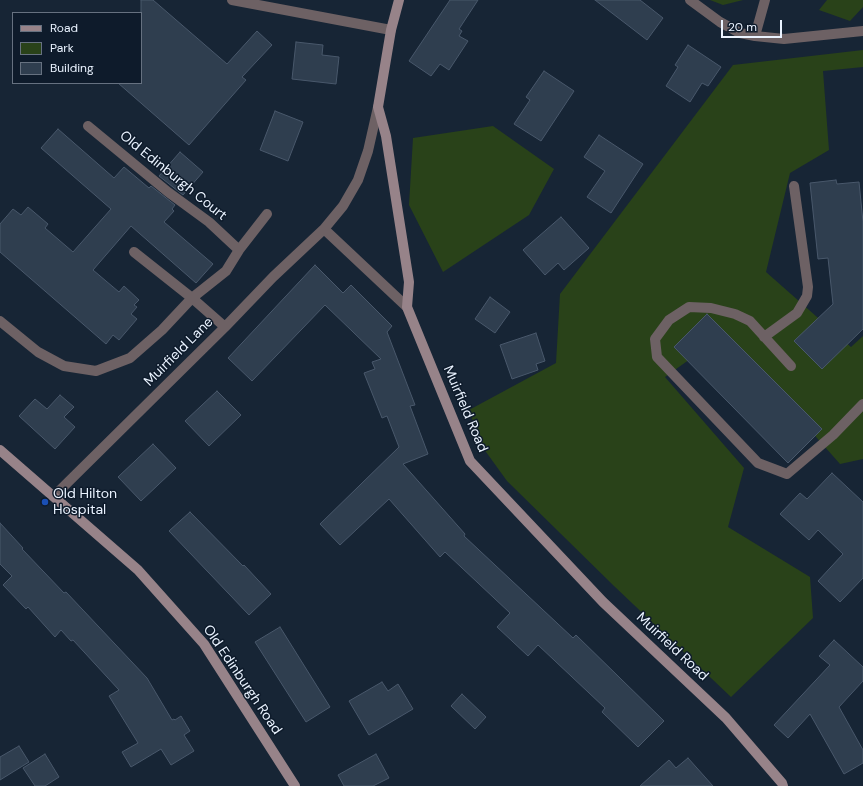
<!DOCTYPE html>
<html>
<head>
<meta charset="utf-8">
<style>
  body { margin:0 }
  #map { position:relative; width:863px; height:786px; overflow:hidden; background:#172535; font-family:"DM Sans",sans-serif }
  canvas { display:block }
  .legend { position:absolute; left:12px; top:12px; width:130px; height:72px; box-sizing:border-box; background:#0e1b2b; border:1px solid #667180; margin:0; padding:5px 7px; list-style:none; font-size:12px; color:#eaf3ff }
  .legend li { display:flex; align-items:center; gap:8px; height:20px }
  .legend b { width:20px; border:1px solid #667180 }
  .scale { position:absolute; left:721px; top:20px; width:61px; height:18px; box-sizing:border-box; border:2px solid #eaf3ff; border-top:0; padding-left:5px; font-size:12px; line-height:14px; white-space:nowrap; color:#eaf3ff; -webkit-text-stroke:3px #0e1b2b; paint-order:stroke }
</style>
</head>
<body>
<div id="map">
<canvas width="863" height="786"></canvas>
<ul class="legend">
<li><b style="height:5px;background:#978389"></b>Road</li>
<li><b style="height:11px;background:#294219"></b>Park</li>
<li><b style="height:11px;background:#2f3e4f"></b>Building</li>
</ul>
<div class="scale">20 m</div>
</div>
<script>
const ctx = document.querySelector('canvas').getContext('2d');
ctx.lineJoin = 'round';
function paint(path, color) { ctx.fillStyle = color; ctx.fill(path, 'evenodd'); }
const toPath = rows => new Path2D(rows.map(r => 'M' + r).join(''));
function strokePath(path, color, width, dash) { ctx.strokeStyle = color; ctx.lineWidth = width; ctx.lineCap = dash ? 'butt' : 'round'; ctx.setLineDash(dash || []); ctx.stroke(path); }
function write(font, color, halo, rows, align = 'center') {
  ctx.font = font + ' "DM Sans",sans-serif'; ctx.lineWidth = 3; ctx.setLineDash([]); ctx.textBaseline = 'middle'; ctx.strokeStyle = halo; ctx.fillStyle = color; for (const [text, x, y, turn = 0] of rows) {
    ctx.save(); ctx.translate(x, y); ctx.rotate((+turn || 0) * Math.PI / 180); ctx.textAlign = isNaN(turn) ? turn : align; if (halo) ctx.strokeText(text, 0, 0); ctx.fillText(text, 0, 0); ctx.restore();
  }
}
paint(toPath([
  [710,0,743,0,723,5],
  [827,0,863,0,863,7,850,21,819,10],
  [863,50,863,67,823,71,829,150,790,173,766,272,851,347,863,336,863,459,840,464,725,334,665,377,744,468,728,527,810,577,813,618,731,697,614,586,507,481,481,445,469,410,556,363,560,294,733,65],
  [493,126,554,169,529,215,443,272,409,205,413,138]
]), '#294219');
const building = toPath([
  [141,0,153,0,227,64,257,31,272,45,242,77,246,80,189,145,118,83,141,83,141,0],
  [450,0,478,0,459,29,462,31,459,36,468,41,449,70,440,64,431,76,409,61,450,0],
  [595,0,640,0,663,18,647,40,595,0],
  [296,42,323,45,322,55,339,57,336,84,292,79,296,42],
  [688,45,721,67,708,86,702,83,690,102,666,86,678,67,675,65,688,45],
  [544,71,574,91,541,141,514,124,530,100,526,97,544,71],
  [275,111,303,122,288,161,260,150,275,111],
  [58,129,114,178,124,167,149,188,151,186,175,205,172,209,174,211,164,222,213,264,196,283,131,226,93,270,119,292,124,286,139,300,134,305,137,307,131,314,137,319,119,340,113,335,106,344,0,252,0,224,13,209,21,215,28,207,48,224,45,228,73,252,111,209,41,148,58,129],
  [599,135,643,164,611,213,587,197,605,171,584,157,599,135],
  [180,152,203,172,183,195,159,176,180,152],
  [836,180,837,184,859,182,863,222,863,329,822,369,794,341,833,304,828,258,818,259,810,183,836,180],
  [561,217,589,248,564,270,558,263,545,275,523,250,561,217],
  [315,265,343,293,351,285,392,326,387,332,415,405,410,406,428,454,403,464,465,534,464,536,573,638,576,635,664,721,638,747,602,712,605,708,538,645,528,656,497,627,510,613,445,552,440,557,389,499,340,545,320,524,399,447,387,416,382,418,364,373,375,369,372,362,381,359,325,305,252,381,228,358,315,265],
  [490,297,510,312,495,333,475,319,490,297],
  [707,314,822,429,788,463,674,347,707,314],
  [536,333,545,361,536,364,538,370,512,379,500,345,536,333],
  [217,391,241,415,209,446,185,421,217,391],
  [60,395,74,407,64,417,75,427,55,449,19,416,35,399,47,409,60,395],
  [153,444,176,468,141,501,118,477,153,444],
  [832,473,863,502,863,578,840,602,818,581,843,554,818,530,809,540,780,514,800,493,807,499,832,473],
  [190,512,243,566,244,565,271,594,249,615,169,531,190,512],
  [0,523,23,548,22,549,64,593,66,592,147,678,172,720,174,719,175,720,181,716,190,731,184,735,194,751,171,765,161,749,131,767,122,752,138,743,109,696,119,690,73,640,71,641,61,630,55,637,28,607,26,609,3,585,12,576,0,564,0,523],
  [280,627,330,707,306,722,255,642,280,627],
  [834,640,863,667,863,681,839,707,863,750,863,763,844,774,810,714,788,738,774,725,830,665,819,656,834,640],
  [382,682,388,691,398,684,413,709,369,735,349,701,382,682],
  [462,694,486,717,475,729,451,706,462,694],
  [19,746,29,762,0,780,0,757,19,746],
  [45,754,59,777,45,786,35,786,23,768,45,754],
  [376,754,389,778,373,786,344,786,338,775,376,754],
  [688,758,713,786,640,786,669,760,676,768,688,758]
]);
paint(building, '#2f3e4f');
strokePath(building, '#49586b', 1);
strokePath(toPath([
  [232,0,391,30],
  [690,0,720,22,740,33,755,36,784,39,863,31],
  [755,36,765,0],
  [88,126,168,192,209,222,239,250],
  [324,229,407,307],
  [134,252,192,298,226,271,239,250,267,214],
  [0,321,38,352,64,366,96,371,130,358,162,330,192,298,225,327],
  [764,337,797,313,807,296,808,287,794,186],
  [791,366,750,321,735,314,711,308,689,307,669,320,655,339,657,357,758,463,787,474,833,435,863,404],
  [54,496,225,327,273,277,324,229,343,206,358,180,368,151,378,107]
]), '#6d6164', 10);
strokePath(toPath([
  [399,0,391,30,378,107,386,136,409,282,407,307,470,461,603,602,726,718,782,783,783,786],
  [0,450,138,570,204,644,295,786]
]), '#978389', 10);
for (const [x, y, r, color] of [
  [45,502,4,"#1a4fb4"]
]) { const dot = new Path2D(); dot.arc(x, y, r, 0, 2 * Math.PI); ctx.fillStyle = color; ctx.fill(dot); strokePath(dot, '#0e1b2b', 1.5); }
write('14px', '#eaf3ff', '#0e1b2b', [
  ["Old Edinburgh Court",173,176,39],
  ["Muirfield Lane",179,352,-45],
  ["Muirfield Road",465,409,67],
  ["Muirfield Road",672,647,43],
  ["Old Edinburgh Road",242,680,56]
]);
write('14px', '#eaf3ff', '#0e1b2b', [
  ["Old Hilton",53,494],
  ["Hospital",53,510]
], 'left');
</script>
</body>
</html>
